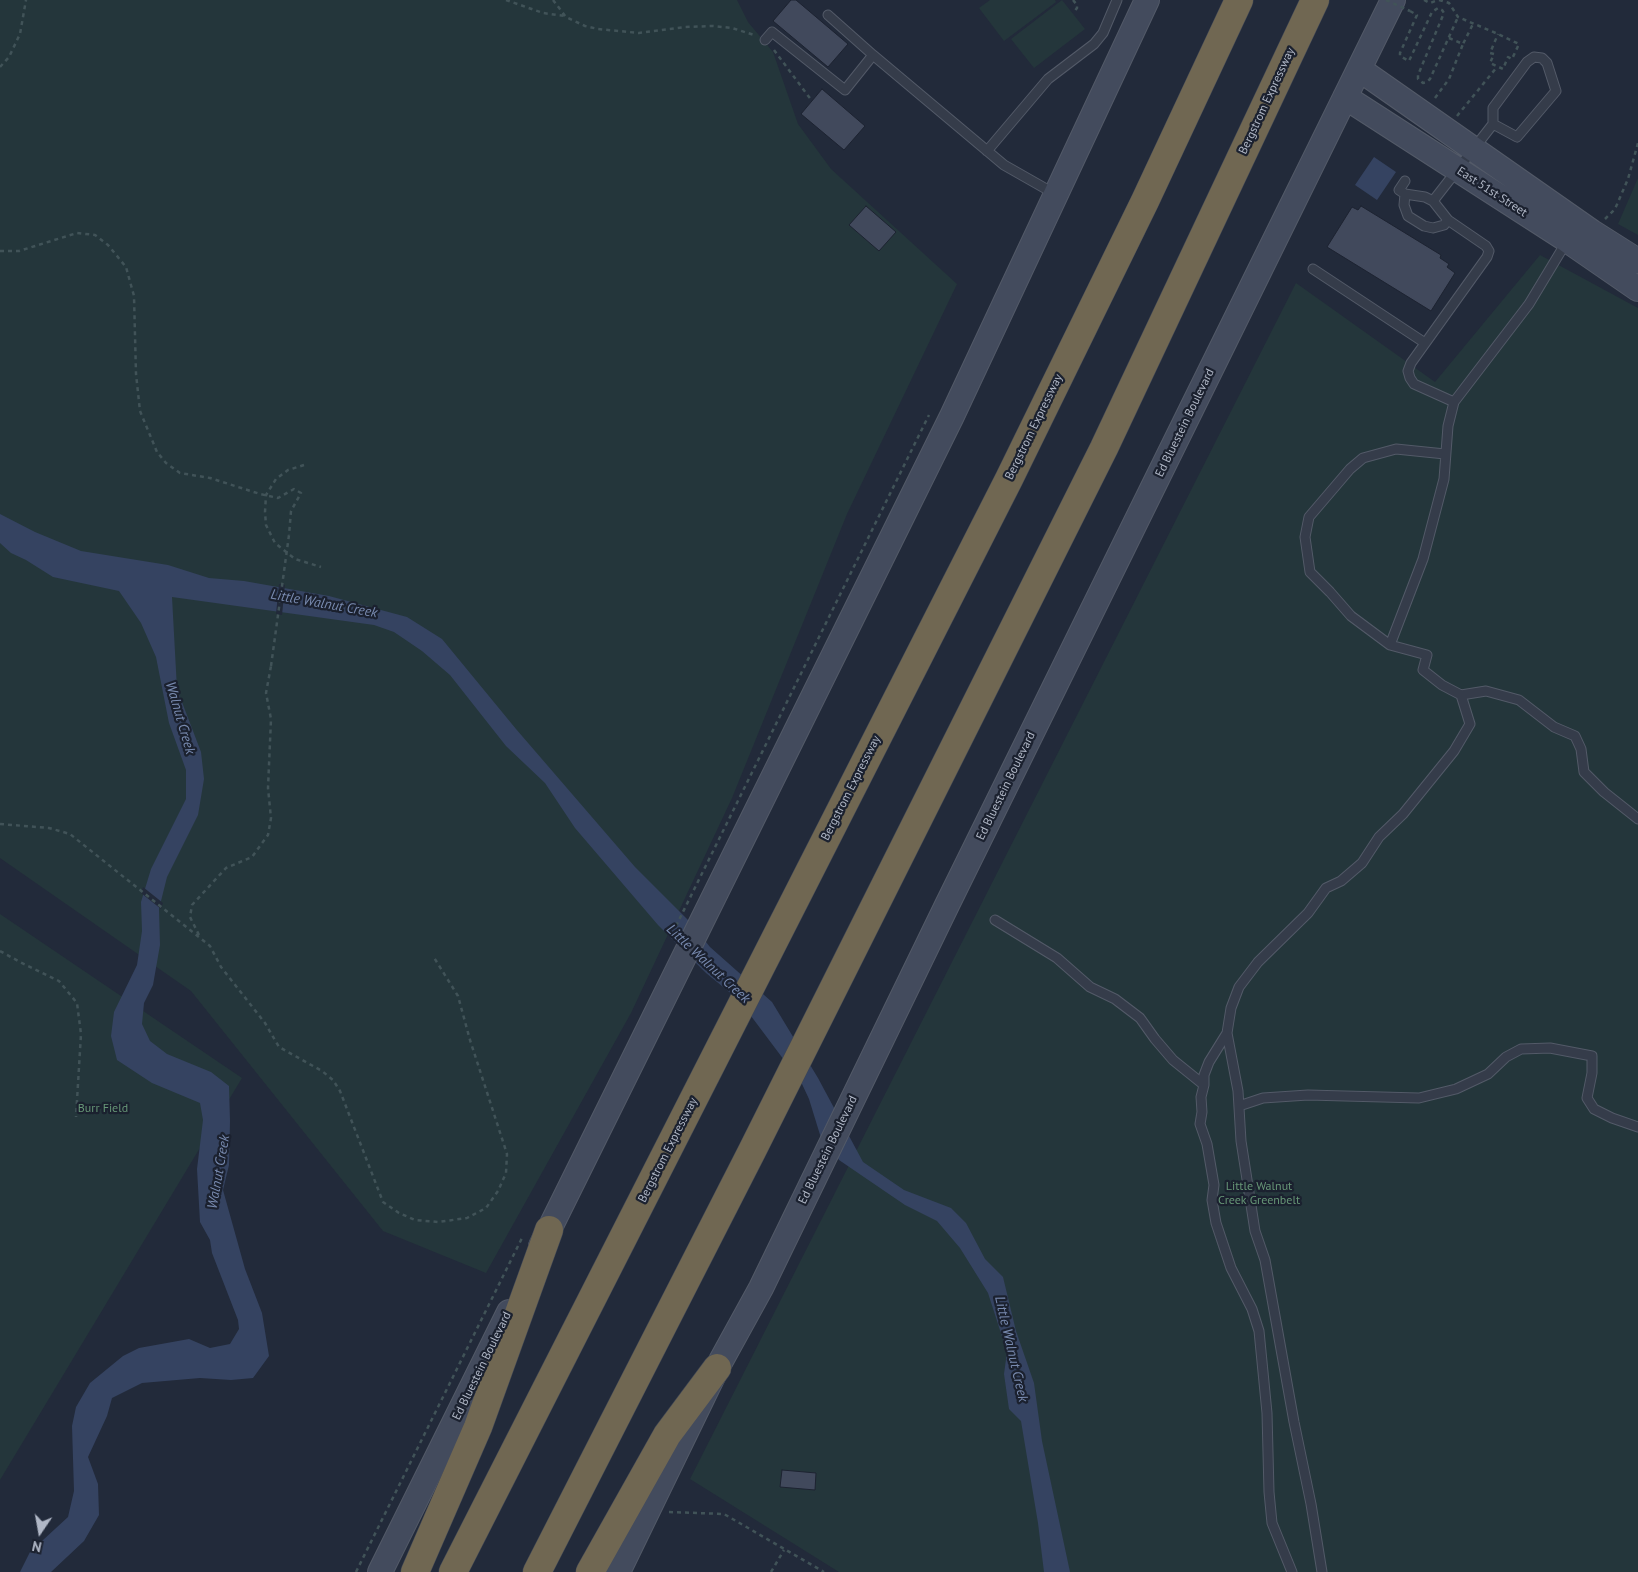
<!DOCTYPE html>
<html>
<head>
<meta charset="utf-8">
<style>
  body { margin:0 }
  #map { position:relative; width:1638px; height:1572px; overflow:hidden; background:#222a3a; font-family:"PT Sans",sans-serif }
  canvas { display:block }
  .north { position:absolute; left:15px; top:1507px; width:50px; height:50px; -webkit-text-stroke:4px #1b212f; paint-order:stroke; rotate:192deg; font-size:14px; font-weight:700; line-height:20px; text-align:center; color:#b0b7c6 }
  .north::after { content:''; display:block; margin:auto; width:18px; height:22px; background:#b0b7c6; clip-path:polygon(50% 0,100% 100%,50% 72%,0 100%) }
</style>
</head>
<body>
<div id="map">
<canvas width="1638" height="1572"></canvas>
<div class="north">N</div>
</div>
<script>
const ctx = document.querySelector('canvas').getContext('2d');
ctx.lineJoin = 'round';
function paint(path, color) { ctx.fillStyle = color; ctx.fill(path, 'evenodd'); }
const toPath = rows => new Path2D(rows.map(r => 'M' + r).join(''));
function strokePath(path, color, width, dash) { ctx.strokeStyle = color; ctx.lineWidth = width; ctx.lineCap = dash ? 'butt' : 'round'; ctx.setLineDash(dash || []); ctx.stroke(path); }
function write(font, color, halo, rows, align = 'center') {
  ctx.font = font + ' "PT Sans",sans-serif'; ctx.lineWidth = 4.5; ctx.setLineDash([]); ctx.textBaseline = 'middle'; ctx.strokeStyle = halo; ctx.fillStyle = color; for (const [text, x, y, turn = 0] of rows) {
    ctx.save(); ctx.translate(x, y); ctx.rotate((+turn || 0) * Math.PI / 180); ctx.textAlign = isNaN(turn) ? turn : align; if (halo) ctx.strokeText(text, 0, 0); ctx.fillText(text, 0, 0); ctx.restore();
  }
}
paint(toPath([
  [0,0,737,0,748,22,773,52,798,124,831,169,957,284,847,514,732,798,631,1013,486,1273,383,1231,191,991,0,858],
  [990,0,1055,0,1056,2,1004,41,979,8],
  [1062,0,1085,29,1034,68,1011,39],
  [1638,178,1638,235,1618,224],
  [1540,255,1638,308,1638,1572,839,1572,690,1479,1296,283,1435,382],
  [0,914,242,1078,0,1480]
]), '#24363b');
paint(toPath([
  [1374,157,1396,172,1377,200,1355,185],
  [0,514,35,532,81,551,168,565,209,578,244,581,329,596,407,617,442,639,516,729,635,867,690,922,710,947,772,1002,818,1078,863,1162,904,1190,951,1208,966,1223,985,1259,1003,1277,1016,1331,1034,1383,1042,1441,1070,1572,1044,1572,1038,1523,1021,1421,1009,1409,1004,1374,1007,1352,988,1293,960,1248,937,1221,905,1205,839,1160,821,1138,809,1099,802,1084,739,1000,706,973,658,925,575,828,545,783,506,746,450,675,422,651,394,632,374,625,172,597,177,689,201,752,204,779,198,815,167,877,159,909,160,945,153,985,144,1003,142,1024,150,1041,167,1054,211,1072,229,1086,230,1121,229,1165,223,1190,245,1269,262,1313,269,1356,253,1378,231,1380,200,1378,142,1383,112,1398,107,1416,88,1457,98,1484,99,1515,84,1541,51,1572,20,1572,30,1552,68,1517,74,1491,72,1426,76,1407,90,1383,123,1356,139,1348,189,1339,210,1348,230,1344,239,1329,238,1320,212,1253,210,1240,200,1222,197,1169,203,1120,200,1103,152,1083,117,1060,111,1036,114,1012,137,965,142,931,141,902,151,869,186,799,186,770,169,723,156,657,141,623,119,591,53,577,26,560,11,553,0,543]
]), '#354361');
paint(toPath([
  [279,584,285,585,282,615,276,614],
  [143,887,163,903,161,909,141,893]
]), '#222a3a');
const building = toPath([
  [791,0,796,0,848,44,828,67,773,21,791,0],
  [822,89,865,126,844,150,801,114,822,89],
  [866,206,896,232,879,251,849,225,866,206],
  [1361,206,1441,255,1440,258,1449,264,1447,267,1455,273,1431,311,1327,247,1352,207,1358,210,1361,206],
  [782,1470,816,1473,815,1490,780,1487,782,1470]
]);
paint(building, '#41495c');
strokePath(building, '#1d2331', 1);
const lane = toPath([
  [828,15,873,55,1004,165,1055,194],
  [765,40,772,32,845,90,873,55],
  [987,151,1048,79,1094,44,1103,33,1117,0],
  [1405,181,1399,190,1405,194,1425,197,1433,201,1448,220,1486,246,1489,251,1487,257,1411,363,1408,371,1410,378,1414,384,1454,402],
  [1405,194,1404,205,1408,216,1424,226,1433,228,1444,225,1448,220],
  [1433,201,1493,124,1493,108,1527,62,1534,57,1542,58,1547,63,1556,91,1517,137,1493,124],
  [1313,269,1425,343],
  [1390,645,1351,616,1330,592,1310,572,1305,537,1309,517,1350,469,1363,458,1396,449,1445,454],
  [1461,695,1486,691,1519,700,1554,727,1575,736,1581,749,1584,772,1604,792,1638,819],
  [995,920,1057,958,1090,987,1115,999,1140,1018,1155,1039,1173,1060,1204,1085],
  [1227,1033,1209,1062,1204,1075,1204,1085,1201,1097,1202,1112,1200,1124,1207,1144,1214,1185,1212,1200,1216,1223,1231,1268,1252,1309,1259,1331,1267,1413,1269,1492,1272,1523,1292,1572],
  [1239,1106,1263,1098,1308,1095,1419,1098,1456,1089,1488,1074,1506,1057,1521,1049,1550,1048,1592,1056,1592,1073,1587,1098,1594,1109,1612,1118,1638,1127],
  [1322,1572,1311,1504,1294,1422,1265,1260,1255,1231,1241,1141,1238,1091,1227,1033,1231,1008,1239,987,1258,962,1308,913,1326,888,1341,881,1362,863,1379,837,1403,814,1454,751,1470,724,1461,695,1442,685,1423,670,1427,655,1390,645,1423,559,1444,479,1448,426,1454,402,1529,304,1567,241]
]);
const secondary = toPath([
  [1359,69,1592,232,1638,261],
  [1345,97,1567,240,1638,289],
  [541,1246,952,416,1147,0],
  [380,1572,509,1312],
  [618,1572,717,1368,761,1288,948,903,1393,0]
]);
const highway = toPath([
  [415,1572,478,1427,549,1230],
  [453,1572,1009,479,1145,201,1239,0],
  [537,1572,752,1151,1104,448,1315,0],
  [590,1572,667,1435,717,1368]
]);
strokePath(lane, '#535a68', 11);
strokePath(secondary, '#535a68', 26);
strokePath(highway, '#404755', 29);
strokePath(toPath([
  [506,0,543,13,565,16],
  [553,0,566,17,585,26,598,29,639,33,685,27,713,26,732,28,754,35],
  [1073,0,1077,5,1077,8,1074,12],
  [1424,0,1430,3,1438,0],
  [1439,0,1449,3,1458,17,1498,34,1519,44,1512,59,1508,57,1503,69,1490,63,1494,54,1490,53,1498,34],
  [1410,11,1417,15,1400,53,1400,56,1409,61,1432,12,1438,8,1442,10,1444,13,1418,75,1418,79,1423,83,1427,82,1430,79,1458,17],
  [1449,38,1463,44,1473,24],
  [774,50,812,101],
  [0,67,9,57,20,34,26,0],
  [1435,98,1449,79,1463,44],
  [1457,116,1497,67],
  [1605,219,1615,209,1628,179,1638,143],
  [0,251,19,251,77,233,95,235,108,245,126,267,134,296,136,374,140,411,157,452,166,463,180,473,210,478,260,494,278,498,294,489,301,493,291,511,289,535],
  [304,465,288,470,276,479,266,495,265,512,266,525,275,543,295,559,321,567],
  [0,824,49,828,70,834,210,946,221,967,265,1023,279,1047,322,1071,333,1080,340,1091,383,1202,399,1213,415,1220,438,1222,467,1218,486,1208,498,1191,506,1173,507,1154,470,1040,458,996,433,956],
  [676,926,929,415],
  [199,935,190,917,192,905,226,868,252,857,268,835,271,818,268,788,271,719,266,693,271,666],
  [0,951,20,962,59,981,77,1003,81,1034,76,1117],
  [669,1512,724,1514,824,1572],
  [356,1572,522,1238],
  [771,1572,784,1550]
]), '#415358', 2.5, [4, 4]);
strokePath(lane, '#353c4a', 9);
strokePath(secondary, '#434b5d', 24);
strokePath(highway, '#706752', 28);
strokePath(toPath([
  [1386,0,1410,11],
  [271,666,289,535]
]), '#415358', 2.5, [4, 4]);
write('12px', '#b0b7c6', '#1b212f', [
  ["Bergstrom Expressway",1267,101,-65],
  ["East 51st Street",1492,192,33],
  ["Ed Bluestein Boulevard",1185,423,-64],
  ["Bergstrom Expressway",1034,427,-64],
  ["Ed Bluestein Boulevard",1006,786,-64],
  ["Bergstrom Expressway",851,788,-63],
  ["Bergstrom Expressway",668,1150,-63],
  ["Ed Bluestein Boulevard",828,1150,-64],
  ["Ed Bluestein Boulevard",482,1366,-64]
]);
write('12px', '#679777', '#1b212f', [
  ["Burr Field",103,1109],
  ["Little Walnut",1259,1187],
  ["Creek Greenbelt",1259,1201]
]);
write('italic 14px', '#788aaf', '#1b212f', [
  ["Little Walnut Creek",324,604,10],
  ["Walnut Creek",180,718,74],
  ["Little Walnut Creek",708,964,43],
  ["Walnut Creek",219,1172,-80],
  ["Little Walnut Creek",1011,1349,77]
]);
</script>
</body>
</html>
